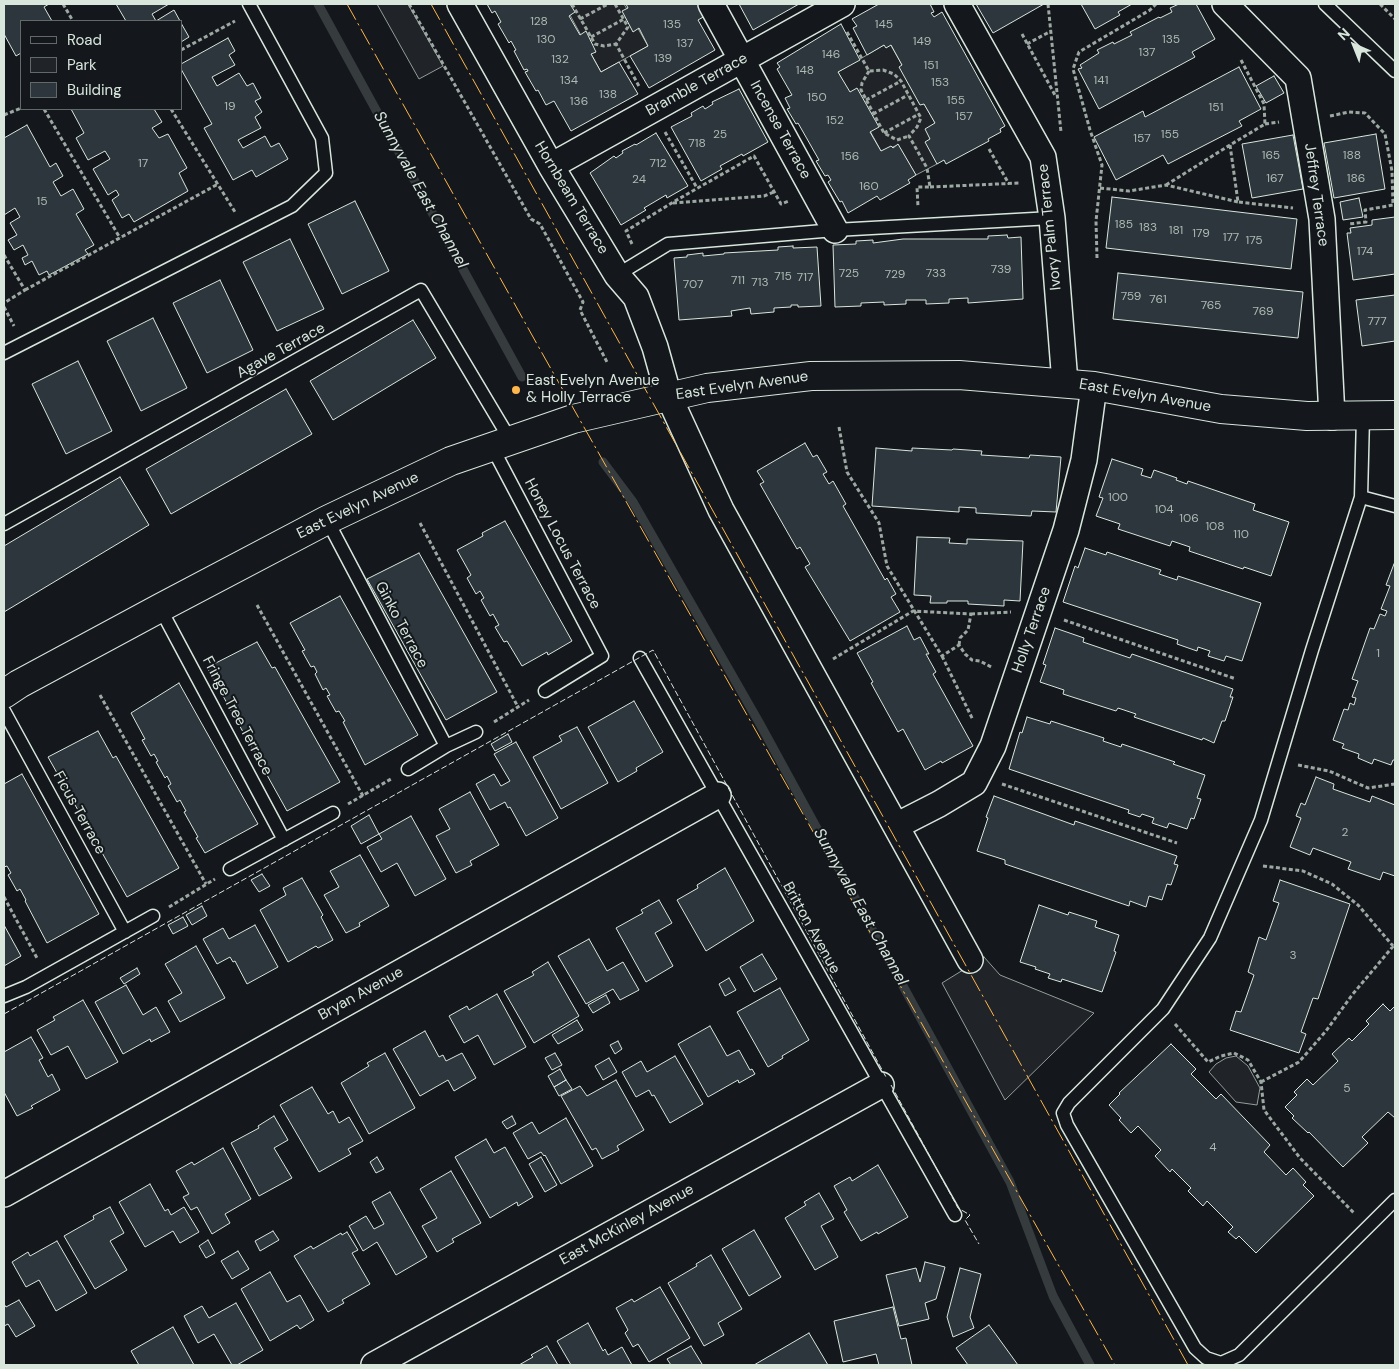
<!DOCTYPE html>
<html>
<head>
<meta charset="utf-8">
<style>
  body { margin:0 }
  #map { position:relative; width:1399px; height:1369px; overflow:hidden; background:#14181c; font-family:"DM Sans",sans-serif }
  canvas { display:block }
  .frame { position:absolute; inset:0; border:5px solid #d8e6dc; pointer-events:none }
  .legend { position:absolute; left:20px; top:20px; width:162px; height:90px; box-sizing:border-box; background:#14181c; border:1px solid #626a69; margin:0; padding:6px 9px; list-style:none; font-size:15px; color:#d8e6dc }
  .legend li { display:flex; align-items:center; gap:10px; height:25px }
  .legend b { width:25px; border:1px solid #626a69 }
  .north { position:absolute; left:1329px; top:20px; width:50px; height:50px; -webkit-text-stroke:4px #14181c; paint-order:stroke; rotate:316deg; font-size:14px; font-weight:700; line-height:20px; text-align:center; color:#d8e6dc }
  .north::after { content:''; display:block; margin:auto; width:18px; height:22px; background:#d8e6dc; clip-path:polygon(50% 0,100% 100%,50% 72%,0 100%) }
</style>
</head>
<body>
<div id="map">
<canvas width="1399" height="1369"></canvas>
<div class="frame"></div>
<ul class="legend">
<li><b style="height:6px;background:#14181c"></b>Road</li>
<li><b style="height:14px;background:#202428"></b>Park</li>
<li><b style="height:14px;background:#2c363c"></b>Building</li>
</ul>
<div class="north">N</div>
</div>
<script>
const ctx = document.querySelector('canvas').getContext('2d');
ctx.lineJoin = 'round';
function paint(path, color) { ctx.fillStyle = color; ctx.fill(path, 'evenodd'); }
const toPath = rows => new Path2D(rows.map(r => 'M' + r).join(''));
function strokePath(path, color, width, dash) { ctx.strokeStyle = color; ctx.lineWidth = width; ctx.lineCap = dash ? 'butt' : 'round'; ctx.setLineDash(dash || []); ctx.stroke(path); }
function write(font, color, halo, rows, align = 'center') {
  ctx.font = font + ' "DM Sans",sans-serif'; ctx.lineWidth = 4; ctx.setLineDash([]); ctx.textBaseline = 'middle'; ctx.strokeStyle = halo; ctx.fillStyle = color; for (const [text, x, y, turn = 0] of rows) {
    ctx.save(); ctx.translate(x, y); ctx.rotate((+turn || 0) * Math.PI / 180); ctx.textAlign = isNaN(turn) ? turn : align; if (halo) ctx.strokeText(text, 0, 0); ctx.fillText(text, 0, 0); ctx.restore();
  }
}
const green = toPath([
  [377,4,408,4,443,66,419,79,377,4],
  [564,4,624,4,648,46,601,72,564,4],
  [889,42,935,123,930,139,937,164,916,175,898,145,881,151,838,72,889,42],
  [984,957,1000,975,1094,1013,1005,1100,942,983,984,957],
  [1236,1056,1248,1066,1260,1088,1257,1105,1236,1102,1209,1072,1216,1064,1226,1058,1236,1056]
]);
paint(green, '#202428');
strokePath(green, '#939e99', 1);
strokePath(toPath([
  [318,4,522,377],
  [603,462,633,502,760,724,1010,1182,1053,1296,1090,1365]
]), '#363b3e', 9);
const building = toPath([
  [4,4,49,4,44,7,52,21,21,21,21,53,16,56,4,34,4,4],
  [116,4,169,4,152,14,156,21,174,10,180,21,126,21,116,4],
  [487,4,570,4,575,12,569,16,580,35,586,31,596,52,591,54,601,72,619,62,638,94,571,131,554,101,546,105,538,90,536,91,525,72,528,71,527,69,524,70,514,51,516,50,511,41,509,43,498,24,501,22,495,11,492,13,487,4],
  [626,4,699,4,705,16,698,20,715,50,649,88,630,56,648,46,639,28,633,32,622,11,628,8,626,4],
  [739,4,799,4,753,30,739,4],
  [879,4,930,4,934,12,931,13,934,17,942,12,1005,126,1000,129,1001,132,988,139,989,141,946,164,944,160,937,164,925,142,930,139,925,129,935,123,924,104,920,105,899,67,902,65,891,45,886,48,884,45,867,55,853,28,857,26,852,19,879,4],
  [976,4,1044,4,993,33,976,4],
  [1081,4,1132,4,1118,12,1120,15,1095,29,1081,4],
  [1179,4,1196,4,1215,39,1192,52,1195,57,1099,109,1078,69,1082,68,1080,65,1099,53,1097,50,1113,42,1114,44,1132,35,1130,32,1159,17,1160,18,1172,12,1170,8,1179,4],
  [181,23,189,37,181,42,181,23],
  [841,24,860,60,838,72,850,92,857,88,879,127,870,132,881,151,891,146,893,148,898,144,916,175,908,180,910,183,880,200,877,196,848,213,842,201,840,202,828,182,831,180,828,175,825,176,816,161,819,160,798,123,796,124,787,109,790,108,785,98,792,95,777,69,780,67,777,63,841,24],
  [228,38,235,51,229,55,235,65,212,77,217,86,239,73,247,86,253,83,261,98,255,101,262,112,255,117,261,128,238,140,243,148,265,136,271,147,279,143,288,159,256,177,252,170,233,180,204,128,212,124,181,69,181,64,228,38],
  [1239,67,1261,109,1239,121,1242,126,1168,164,1163,155,1116,180,1094,137,1143,111,1145,117,1239,67],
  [1274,76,1284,93,1266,103,1256,86,1274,76],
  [739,89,768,142,743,156,742,154,720,166,722,169,701,181,671,127,692,116,691,113,703,106,705,109,713,104,712,102,739,89],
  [71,109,154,109,162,122,152,128,159,138,168,134,187,168,179,173,188,191,134,222,129,214,122,218,112,200,119,195,116,190,108,195,93,169,110,159,105,151,88,160,76,138,84,133,71,109],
  [27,125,50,167,56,163,63,176,53,182,61,196,73,189,84,209,76,214,94,245,85,250,88,254,49,275,47,271,39,275,32,261,25,265,22,258,28,255,23,245,14,250,8,240,17,235,10,223,20,217,15,208,4,215,4,138,27,125],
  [656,133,688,186,667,198,666,195,644,208,646,210,621,225,590,173,614,156,616,158,623,153,622,151,635,144,636,145,656,133],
  [1376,134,1385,189,1334,198,1324,143,1376,134],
  [1293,135,1303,189,1252,198,1242,144,1293,135],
  [1112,197,1297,219,1291,269,1106,248,1112,197],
  [1359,198,1363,217,1343,220,1340,202,1359,198],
  [355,201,389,271,342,294,308,224,355,201],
  [1395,217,1395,274,1353,280,1347,233,1351,233,1350,228,1372,225,1372,220,1395,217],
  [1007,235,1008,238,1021,237,1023,299,968,303,968,298,949,299,949,303,926,304,926,300,906,300,906,304,884,305,884,302,861,303,861,306,835,307,833,245,856,244,856,241,873,240,873,243,903,239,988,239,988,236,1007,235],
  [290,239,324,309,277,331,243,262,290,239],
  [793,246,793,248,817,247,821,306,798,307,798,305,791,305,791,307,774,308,774,312,751,314,750,308,731,311,732,316,679,320,674,258,687,257,687,255,703,253,703,256,724,254,724,253,778,250,778,247,793,246],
  [1118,273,1303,292,1298,338,1113,319,1118,273],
  [220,280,253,350,207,373,173,303,220,280],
  [1395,295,1395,341,1362,346,1356,300,1395,295],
  [153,318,187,388,141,411,107,341,153,318],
  [413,320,436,358,333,420,310,381,413,320],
  [78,361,112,431,66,454,32,384,78,361],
  [286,389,312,434,171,514,146,469,286,389],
  [805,443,813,457,817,455,827,472,823,474,829,484,833,481,846,504,843,506,885,580,887,578,896,594,891,597,900,612,850,641,805,567,810,564,800,547,797,549,760,484,764,482,757,471,805,443],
  [876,448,912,451,912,448,952,450,953,449,982,451,981,455,1029,458,1030,455,1061,457,1056,512,1032,511,1031,516,976,513,976,508,959,507,959,512,872,506,876,448],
  [1112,459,1143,469,1141,475,1151,478,1154,470,1177,478,1176,480,1187,484,1188,481,1255,504,1253,510,1289,522,1271,576,1244,567,1243,569,1189,551,1190,547,1172,541,1170,546,1118,529,1120,524,1096,516,1103,498,1099,497,1112,459],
  [120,477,149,525,4,612,4,546,120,477],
  [505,521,572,641,548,655,547,652,522,666,507,641,504,642,495,627,499,625,493,614,490,616,481,600,484,598,480,591,476,594,467,578,471,575,457,550,483,536,482,533,505,521],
  [917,537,950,538,949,543,967,544,967,539,1023,541,1020,601,1004,600,1004,606,968,604,968,601,947,601,947,603,930,603,931,596,914,595,917,537],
  [1085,548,1106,555,1107,552,1161,570,1159,574,1177,580,1178,576,1261,603,1242,661,1226,656,1224,661,1208,656,1210,651,1198,647,1197,651,1177,644,1178,640,1063,602,1075,566,1078,568,1085,548],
  [419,553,497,692,446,720,367,579,419,553],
  [1394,564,1395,564,1395,760,1393,760,1391,765,1374,759,1372,764,1358,758,1359,754,1342,748,1344,744,1333,740,1344,709,1348,710,1350,703,1354,705,1356,698,1352,697,1358,681,1352,679,1370,628,1374,629,1380,614,1385,616,1387,611,1381,609,1390,586,1386,585,1394,564],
  [340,596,418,735,365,765,343,722,345,721,339,711,336,712,327,696,330,695,326,688,323,690,315,674,317,672,314,666,311,667,302,651,305,650,290,623,340,596],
  [907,626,914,640,920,637,929,654,926,654,936,672,933,674,973,746,942,763,941,761,925,770,903,729,898,732,871,683,873,682,857,653,907,626],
  [1055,628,1084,638,1083,642,1130,658,1132,654,1233,689,1230,697,1233,697,1225,721,1222,721,1214,743,1203,738,1202,740,1134,717,1136,714,1118,708,1116,711,1063,694,1064,690,1040,682,1046,665,1043,664,1055,628],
  [257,642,272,668,275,667,340,782,287,811,208,669,208,667,257,642],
  [179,683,258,824,205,853,196,838,198,837,184,812,186,811,180,800,177,802,168,786,171,784,167,776,165,778,156,762,158,761,154,754,151,756,142,740,145,739,131,713,179,683],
  [634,701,663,752,636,768,637,771,618,782,588,727,634,701],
  [1027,717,1050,724,1051,721,1104,738,1103,741,1121,747,1122,744,1175,762,1173,764,1205,775,1197,798,1201,799,1194,819,1191,818,1187,829,1169,823,1167,828,1152,823,1154,818,1142,814,1140,817,1128,813,1129,810,1009,769,1020,732,1022,733,1027,717],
  [577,727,608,783,561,809,533,757,562,741,559,736,577,727],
  [98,731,113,758,116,756,179,868,127,897,48,757,98,731],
  [508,734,512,742,495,751,491,744,508,734],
  [516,742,558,818,526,836,510,807,508,808,505,802,490,810,476,784,494,774,501,786,510,781,494,754,516,742],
  [22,774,99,914,47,943,25,901,26,900,20,889,17,891,8,875,11,873,7,866,4,867,4,784,22,774],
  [1316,777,1334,784,1333,789,1370,802,1372,796,1395,805,1395,876,1383,872,1380,880,1348,869,1351,862,1313,848,1310,855,1290,847,1301,818,1296,816,1301,803,1305,805,1316,777],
  [470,792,499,845,470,861,472,865,456,873,436,836,450,829,439,809,470,792],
  [994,796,1074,825,1075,821,1177,856,1174,864,1178,865,1171,885,1167,884,1162,900,1149,896,1146,907,1130,901,1129,906,1005,864,1005,860,977,851,988,818,986,817,994,796],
  [369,815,379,834,361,844,351,826,369,815],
  [411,816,446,879,415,896,397,863,381,872,367,847,382,839,379,834,411,816],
  [360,855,389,906,359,923,360,926,346,933,324,895,339,887,330,871,360,855],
  [725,868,754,921,706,951,677,900,698,888,697,885,725,868],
  [262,874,270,886,259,892,251,880,262,874],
  [302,878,323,915,321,917,333,940,318,948,316,946,288,962,260,910,286,895,283,888,302,878],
  [1280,880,1350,904,1318,999,1313,998,1301,1032,1306,1034,1299,1053,1230,1030,1236,1011,1241,1012,1254,975,1248,972,1259,937,1266,940,1279,903,1273,901,1280,880],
  [659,900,672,923,655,933,673,966,646,982,616,928,643,913,641,910,659,900],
  [1039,905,1068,915,1069,912,1097,921,1095,927,1119,935,1114,951,1116,952,1102,992,1062,979,1061,982,1048,978,1050,974,1035,969,1036,967,1020,962,1039,905],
  [202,906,207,916,192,925,186,915,202,906],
  [183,917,188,926,173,934,168,925,183,917],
  [4,925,21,956,4,966,4,925],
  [255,925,278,967,247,984,235,961,233,962,230,957,217,964,203,939,223,928,229,939,255,925],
  [589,939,607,971,623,962,639,990,620,1000,613,989,586,1004,558,956,589,939],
  [196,946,225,998,180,1022,168,1001,182,993,165,964,196,946],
  [762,954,777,979,754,992,740,967,762,954],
  [548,962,579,1016,534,1043,504,991,534,975,532,972,548,962],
  [137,968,140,974,124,984,120,978,137,968],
  [729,978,736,990,725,996,719,984,729,978],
  [126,985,143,1015,156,1007,170,1032,151,1042,150,1039,123,1054,95,1002,126,985],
  [780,988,809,1040,782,1056,783,1058,768,1067,737,1012,780,988],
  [497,994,526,1047,494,1065,478,1035,464,1043,449,1016,467,1006,469,1010,497,994],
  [606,995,610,1003,593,1013,588,1005,606,995],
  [83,1000,118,1062,86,1079,68,1046,51,1055,37,1030,55,1020,53,1017,83,1000],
  [1383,1004,1390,1011,1395,1006,1395,1118,1388,1112,1362,1137,1368,1143,1343,1167,1309,1132,1308,1133,1292,1118,1294,1116,1285,1107,1297,1095,1294,1092,1307,1079,1313,1085,1338,1061,1332,1054,1349,1038,1352,1041,1369,1024,1366,1021,1383,1004],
  [577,1020,583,1030,558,1044,552,1035,577,1020],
  [710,1026,727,1056,739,1050,750,1070,752,1069,755,1074,739,1083,738,1080,708,1097,678,1044,710,1026],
  [425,1031,439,1057,443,1055,446,1061,462,1053,476,1078,454,1091,448,1080,420,1096,393,1049,425,1031],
  [31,1037,43,1058,39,1060,48,1077,52,1074,60,1090,31,1106,33,1108,17,1116,4,1092,4,1052,31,1037],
  [618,1041,622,1049,615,1054,610,1045,618,1041],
  [1171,1044,1196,1069,1191,1074,1216,1099,1221,1094,1270,1145,1264,1152,1286,1175,1293,1168,1306,1182,1303,1185,1314,1196,1256,1253,1239,1236,1236,1239,1228,1232,1233,1227,1207,1201,1203,1206,1188,1191,1191,1188,1172,1169,1170,1172,1155,1156,1161,1150,1138,1126,1131,1133,1119,1120,1121,1118,1109,1105,1120,1094,1119,1093,1171,1044],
  [385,1053,415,1108,369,1134,341,1083,369,1066,367,1063,385,1053],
  [555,1053,562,1065,552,1070,545,1058,555,1053],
  [675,1056,703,1104,670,1123,654,1095,652,1096,649,1090,636,1097,622,1072,641,1061,647,1072,675,1056],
  [609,1058,617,1072,603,1080,595,1066,609,1058],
  [560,1069,566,1080,554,1087,548,1076,560,1069],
  [566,1080,572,1089,559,1096,554,1087,566,1080],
  [616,1080,644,1130,617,1146,619,1150,602,1159,596,1148,592,1150,561,1096,580,1086,587,1096,616,1080],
  [312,1087,328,1114,333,1111,339,1123,349,1117,363,1141,348,1149,351,1154,319,1172,280,1105,312,1087],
  [274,1116,288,1140,274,1148,292,1178,259,1196,231,1143,259,1128,258,1126,274,1116],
  [512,1116,516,1124,507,1129,502,1122,512,1116],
  [566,1118,593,1166,561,1184,545,1155,544,1156,541,1152,528,1159,513,1133,532,1122,539,1134,566,1118],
  [486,1139,494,1153,505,1147,533,1197,518,1206,517,1202,490,1218,455,1157,486,1139],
  [223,1148,251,1199,225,1214,230,1223,212,1234,197,1207,191,1210,183,1197,189,1194,176,1171,192,1162,194,1165,223,1148],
  [377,1157,384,1169,376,1173,370,1162,377,1157],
  [541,1157,557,1185,545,1192,529,1164,541,1157],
  [878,1165,908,1217,878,1234,877,1232,861,1241,844,1212,847,1210,834,1186,850,1177,852,1181,878,1165],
  [451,1171,481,1223,452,1239,454,1242,437,1252,422,1226,437,1218,420,1189,451,1171],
  [150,1184,165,1211,168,1209,171,1215,184,1207,199,1232,180,1243,173,1231,145,1247,119,1202,150,1184],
  [390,1192,427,1257,396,1275,377,1242,363,1251,349,1226,366,1216,374,1229,384,1224,372,1202,390,1192],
  [819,1193,834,1219,821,1226,838,1257,815,1270,785,1218,806,1205,804,1202,819,1193],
  [110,1207,124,1233,110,1241,127,1270,95,1289,64,1236,94,1219,93,1216,110,1207],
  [754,1230,781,1277,749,1296,722,1249,754,1230],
  [273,1231,279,1240,260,1251,255,1241,273,1231],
  [347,1232,358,1250,352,1253,370,1284,342,1300,344,1303,328,1312,294,1256,311,1246,313,1249,341,1233,342,1235,347,1232],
  [208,1240,215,1253,206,1258,199,1246,208,1240],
  [57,1241,87,1293,56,1311,39,1280,26,1287,12,1262,28,1252,30,1256,57,1241],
  [238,1251,249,1269,232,1279,221,1261,238,1251],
  [711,1255,742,1309,718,1323,724,1335,704,1346,668,1283,697,1266,696,1264,711,1255],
  [925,1262,945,1267,936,1299,925,1303,929,1319,899,1326,886,1275,916,1268,920,1282,925,1262],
  [960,1268,981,1274,970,1317,974,1328,953,1337,947,1317,960,1268],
  [270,1272,287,1302,300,1295,314,1320,300,1329,297,1325,270,1341,241,1289,270,1272],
  [660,1287,690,1338,649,1362,638,1344,633,1347,625,1333,628,1330,616,1308,632,1299,634,1302,660,1287],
  [19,1300,35,1326,16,1337,8,1324,4,1326,4,1304,6,1307,19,1300],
  [236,1303,263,1350,237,1365,232,1365,214,1334,198,1343,184,1316,202,1306,209,1318,236,1303],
  [893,1307,901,1339,906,1338,912,1365,879,1365,876,1354,843,1362,834,1321,893,1307],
  [588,1323,603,1351,605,1349,608,1355,622,1347,632,1365,571,1365,557,1341,588,1323],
  [989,1325,1018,1365,968,1365,956,1348,989,1325],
  [173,1327,194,1365,139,1365,131,1351,173,1327],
  [809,1333,828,1365,754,1365,809,1333],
  [547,1346,558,1365,519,1365,533,1357,531,1355,547,1346],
  [691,1346,702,1364,699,1365,671,1365,667,1359,691,1346]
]);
paint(building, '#2c363c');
strokePath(building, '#d8e6dc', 1);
const service = toPath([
  [1325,4,1395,71],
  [617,275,668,244,835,230,1052,218],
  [4,353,292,206,326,173,322,138,249,4],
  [1363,416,1361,497,1312,650,1261,820,1210,938,1163,1009,1069,1103,1063,1113,1067,1125,1195,1348,1206,1358,1221,1363,1239,1355,1395,1200],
  [492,447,602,656,545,691],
  [1361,497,1395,506],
  [327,520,446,746],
  [4,524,421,290,511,441],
  [160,608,284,840],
  [640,658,955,1215],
  [4,711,125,932],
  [408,769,446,746,476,732],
  [230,869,333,813],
  [4,996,26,987,153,916]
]);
const minor = toPath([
  [460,4,551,166,617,275,636,297,655,347,669,397,721,510,970,960],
  [711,4,835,230],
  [957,4,1043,157,1052,218,1065,383],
  [1225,4,1298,78,1322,219,1332,417],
  [551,166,842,4],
  [896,826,939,804,974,783,993,746,1066,530,1084,460,1094,386],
  [4,1194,718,795],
  [374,1365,881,1085]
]);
const secondary = toPath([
  [4,694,19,684,160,608,327,520,451,461,573,419,707,388,811,376,959,375,1094,386,1221,409,1307,416,1395,415]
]);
strokePath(service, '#d8e6dc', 15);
strokePath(minor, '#d8e6dc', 28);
strokePath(secondary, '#d8e6dc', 30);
strokePath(toPath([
  [63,4,73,21],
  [409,4,531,219,540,224,583,302,580,310,608,364],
  [572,4,595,44,604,46,616,44],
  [615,4,628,27,616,44,640,88],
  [1048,4,1061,132],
  [1380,4,1395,19],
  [580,19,608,4],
  [847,32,869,71,883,70,894,74,901,81,921,118,917,127,909,136,927,168,930,187,917,187,918,207],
  [1022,34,1056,97],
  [591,37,624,19],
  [1027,44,1051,31],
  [181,50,235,21],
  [1241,60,1264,104,1265,124,1230,145,1238,202,1293,208],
  [869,71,862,83,861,90,884,133,897,140,909,136],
  [866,100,901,81],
  [44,109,120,238],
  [171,109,235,212],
  [873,114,908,95],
  [4,115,21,108],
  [1330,116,1349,112,1365,113,1385,134,1392,171,1393,205,1365,210,1366,222,1349,224],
  [1265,124,1279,122],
  [665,132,697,188],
  [884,133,919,114],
  [989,149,1009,184],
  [1166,185,1230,145],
  [930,187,1020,183],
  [1100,188,1129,191,1166,185,1238,202],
  [673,203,764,196,774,192],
  [632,244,626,231,675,201,754,156,781,204,789,201],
  [4,255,25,290,4,303],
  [1097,258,1096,221,1102,165,1090,130,1073,69,1079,52,1150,10,1156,4],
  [25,290,218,184],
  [4,307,14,326],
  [839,427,847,472,879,523,887,566,942,656,959,645,965,654,972,660,980,661,993,668],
  [420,523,518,707],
  [257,605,363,796],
  [971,614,1011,612],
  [1064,620,1236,679],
  [942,656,973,720],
  [833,659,913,611,971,614,968,630,960,638,959,645],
  [100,695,206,884],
  [494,722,529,700],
  [1298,765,1329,771,1368,788,1395,784],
  [1002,784,1177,843],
  [348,804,391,779],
  [1263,866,1303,871,1332,884,1358,905,1393,946],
  [4,897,37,958],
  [169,907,215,879],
  [1175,1024,1208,1062,1221,1056,1234,1053,1248,1060,1261,1082,1264,1110,1300,1158,1354,1213],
  [1261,1082,1299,1062,1326,1031,1352,995,1395,944]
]), '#9da8a2', 3, [4, 2.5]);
strokePath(service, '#14181c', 12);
strokePath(minor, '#14181c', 25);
strokePath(secondary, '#14181c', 28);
strokePath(toPath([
  [4,1014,653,650,886,1077],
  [891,1085,958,1208,970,1215,965,1220,979,1244]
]), '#d8e6dc', 1, [6, 2.5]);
strokePath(toPath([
  [347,4,542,353,1115,1365],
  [431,4,1188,1365]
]), '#ffb74d', 1, [18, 4, 2.5, 4]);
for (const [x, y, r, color] of [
  [516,390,5,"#ffb74d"]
]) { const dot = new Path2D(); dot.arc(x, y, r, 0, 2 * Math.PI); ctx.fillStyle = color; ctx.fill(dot); strokePath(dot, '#14181c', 2); }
write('12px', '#adbab4', null, [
  ["128",539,22],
  ["135",672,25],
  ["145",884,25],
  ["130",546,40],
  ["135",1171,40],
  ["149",922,42],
  ["137",685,44],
  ["137",1147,53],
  ["146",831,55],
  ["139",663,59],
  ["132",560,60],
  ["151",931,66],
  ["148",805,71],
  ["134",569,81],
  ["141",1101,81],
  ["153",940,83],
  ["138",608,95],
  ["150",817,98],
  ["155",956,101],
  ["136",579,102],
  ["19",230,107],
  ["151",1216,108],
  ["157",964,117],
  ["152",835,121],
  ["25",720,135],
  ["155",1170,135],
  ["157",1142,139],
  ["718",697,144],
  ["165",1271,156],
  ["188",1352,156],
  ["156",850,157],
  ["17",143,164],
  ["712",658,164],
  ["167",1275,179],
  ["186",1356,179],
  ["24",639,180],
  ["160",869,187],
  ["15",42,202],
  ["185",1124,225],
  ["183",1148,228],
  ["181",1176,231],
  ["179",1201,234],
  ["177",1231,238],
  ["175",1254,241],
  ["174",1365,252],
  ["739",1001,270],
  ["725",849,274],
  ["733",936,274],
  ["729",895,275],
  ["715",783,277],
  ["717",805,278],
  ["711",738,281],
  ["713",760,283],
  ["707",693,285],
  ["759",1131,297],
  ["761",1158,300],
  ["765",1211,306],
  ["769",1263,312],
  ["777",1377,322],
  ["100",1118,498],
  ["104",1164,510],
  ["106",1189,519],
  ["108",1215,527],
  ["110",1241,535],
  ["1",1378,654],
  ["2",1345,833],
  ["3",1293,956],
  ["5",1347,1089],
  ["4",1213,1148]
]);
write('15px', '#d8e6dc', '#14181c', [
  ["Bramble Terrace",697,85,-29],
  ["Incense Terrace",780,130,61],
  ["Jeffrey Terrace",1316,195,82],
  ["Hornbeam Terrace",571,198,59],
  ["Ivory Palm Terrace",1050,227,-96],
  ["Agave Terrace",281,351,-29],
  ["East Evelyn Avenue",742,386,-8],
  ["East Evelyn Avenue",1145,396,10],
  ["East Evelyn Avenue",358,506,-26],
  ["Honey Locus Terrace",562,544,62],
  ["Ginko Terrace",401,625,62],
  ["Holly Terrace",1032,630,-71],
  ["Fringe Tree Terrace",237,716,62],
  ["Ficus Terrace",79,813,61],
  ["Britton Avenue",811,928,61],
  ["Bryan Avenue",361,994,-29],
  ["East McKinley Avenue",627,1225,-29]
]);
write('15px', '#d8e6dc', '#14181c', [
  ["East Evelyn Avenue",526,381],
  ["& Holly Terrace",526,398]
], 'left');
write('italic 16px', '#d8e6dc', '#14181c', [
  ["Sunnyvale East Channel",420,190,61],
  ["Sunnyvale East Channel",860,907,61]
]);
</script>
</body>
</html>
